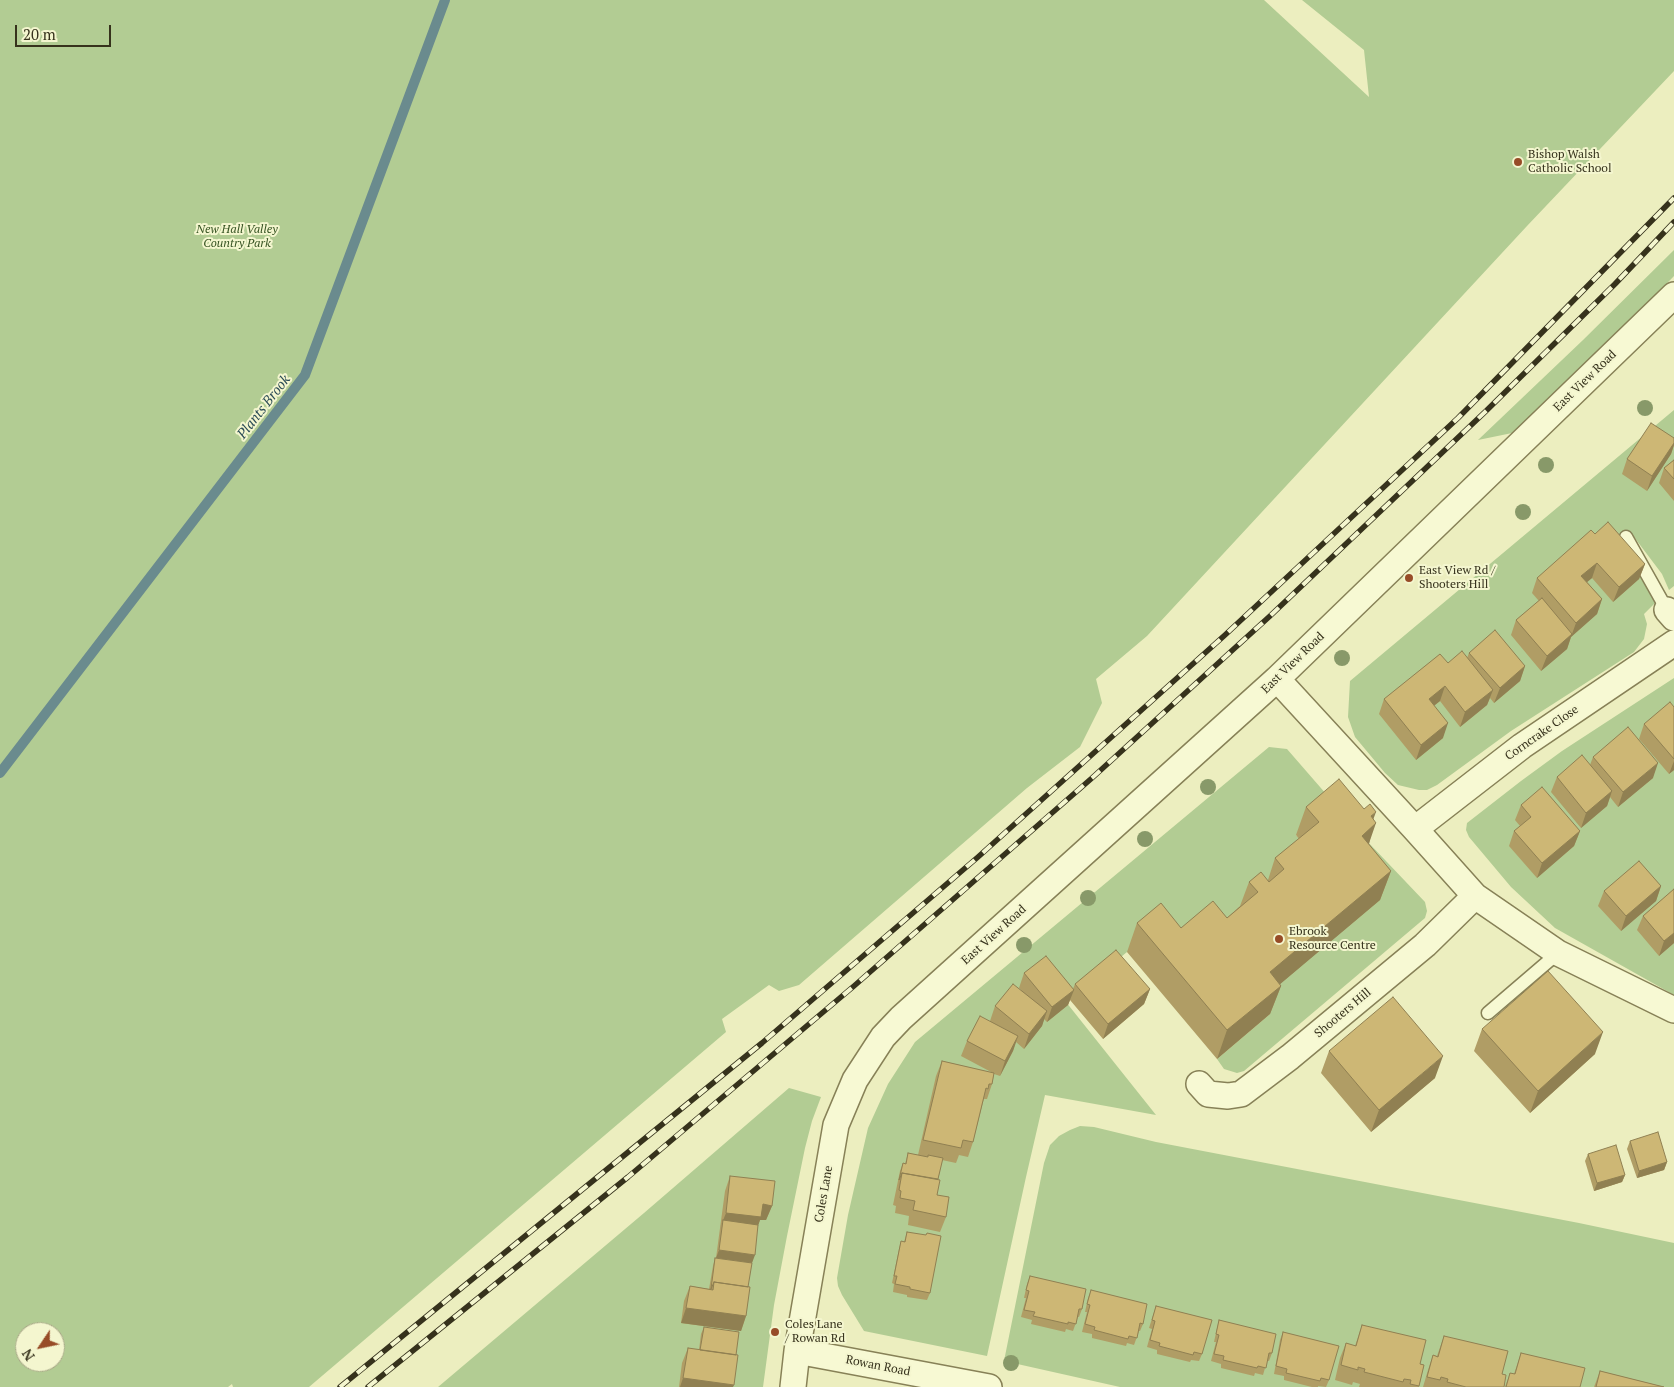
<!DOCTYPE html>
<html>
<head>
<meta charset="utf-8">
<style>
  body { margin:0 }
  #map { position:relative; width:1674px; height:1387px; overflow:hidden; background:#eceebf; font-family:"PT Serif",serif }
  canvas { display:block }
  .north { position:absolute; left:15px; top:1322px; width:50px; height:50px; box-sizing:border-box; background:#f4f6cf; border:1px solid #a8a887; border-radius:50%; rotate:236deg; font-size:14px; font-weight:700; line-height:20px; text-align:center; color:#36321c }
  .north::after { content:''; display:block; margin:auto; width:18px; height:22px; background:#974c27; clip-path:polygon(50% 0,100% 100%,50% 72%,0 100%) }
  .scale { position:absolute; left:15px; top:25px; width:96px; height:22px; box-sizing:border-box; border:2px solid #36321c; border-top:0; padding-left:6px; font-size:15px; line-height:18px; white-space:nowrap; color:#36321c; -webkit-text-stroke:4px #f4f6cf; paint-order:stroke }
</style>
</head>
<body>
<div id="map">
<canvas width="1674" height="1387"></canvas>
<div class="north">N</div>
<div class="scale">20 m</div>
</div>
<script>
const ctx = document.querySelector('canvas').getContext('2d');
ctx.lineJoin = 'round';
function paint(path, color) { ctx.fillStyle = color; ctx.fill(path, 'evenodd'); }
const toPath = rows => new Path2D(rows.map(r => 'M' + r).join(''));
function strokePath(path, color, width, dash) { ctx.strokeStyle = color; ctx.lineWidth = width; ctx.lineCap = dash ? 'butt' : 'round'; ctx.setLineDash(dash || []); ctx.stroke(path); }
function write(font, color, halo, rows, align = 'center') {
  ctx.font = font + ' "PT Serif",serif'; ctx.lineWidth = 4; ctx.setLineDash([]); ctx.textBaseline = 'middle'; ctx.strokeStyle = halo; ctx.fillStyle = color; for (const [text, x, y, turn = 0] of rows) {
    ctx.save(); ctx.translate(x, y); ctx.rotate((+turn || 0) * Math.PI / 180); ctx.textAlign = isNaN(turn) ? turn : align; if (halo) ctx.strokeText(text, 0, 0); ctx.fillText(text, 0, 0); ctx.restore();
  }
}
paint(toPath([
  [0,0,1264,0,1369,97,1364,50,1302,0,1674,0,1674,71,1527,226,1147,636,1096,679,1102,703,1080,747,1027,788,799,985,779,991,769,985,722,1019,726,1032,309,1387,233,1387,232,1384,228,1387,0,1387],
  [25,1332,55,1332,55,1362,25,1362],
  [1674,250,1674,276,1617,335,1517,432,1478,440,1583,340],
  [1674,410,1674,586,1669,590,1662,574,1631,533,1620,540,1655,603,1644,614,1647,624,1644,639,1634,652,1511,731,1437,785,1427,790,1419,790,1398,785,1385,773,1355,737,1348,717,1350,681],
  [1674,678,1674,995,1555,928,1511,887,1469,837,1466,830,1467,823,1521,781,1562,751],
  [1269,747,1287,749,1360,833,1296,835,1309,850,1247,921,1127,952,1066,1002,1156,1115,1045,1095,1026,1177,987,1356,864,1331,842,1295,838,1286,837,1278,848,1215,868,1128,888,1084,915,1042],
  [1366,840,1425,902,1427,911,1425,918,1244,1071,1237,1073,1224,1069,1217,1059,1270,1014,1260,1001],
  [789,1088,821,1097,812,1121,805,1148,787,1236,774,1305,763,1387,438,1387,644,1213],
  [1080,1126,1094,1127,1156,1142,1579,1223,1674,1243,1674,1387,1120,1387,1004,1361,1044,1163,1050,1145,1059,1136,1070,1130]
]), '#b2cc93');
strokePath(toPath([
  [0,773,305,375,445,0]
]), '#6a8b8e', 10);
const lane = toPath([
  [1626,537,1667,610],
  [1488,1013,1558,953]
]);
const street = toPath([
  [1667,610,1674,618],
  [1277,679,1415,829,1475,896,1558,953,1674,1010],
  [1415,829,1522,746,1674,643],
  [1199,1084,1208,1094,1228,1096,1241,1094,1290,1057,1425,945,1475,896],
  [797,1351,989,1387],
  [793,1387,797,1351,836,1125,855,1080,883,1037,901,1018,1277,679,1674,295]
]);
strokePath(lane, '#878157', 15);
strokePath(street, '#878157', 28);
strokePath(lane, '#f7f9d3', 12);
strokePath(street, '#f7f9d3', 25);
const rail = toPath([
  [340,1387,762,1043,978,857,1225,635,1458,418,1674,198],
  [368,1387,628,1177,854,986,1092,778,1270,616,1486,411,1615,284,1674,222]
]);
strokePath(rail, '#36321c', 5.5);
strokePath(rail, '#f4f6cf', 4, [11]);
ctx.fillStyle = '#889969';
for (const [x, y] of [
  [1645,408],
  [1546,465],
  [1523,512],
  [1342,658],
  [1208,787],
  [1145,839],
  [1088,898],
  [1024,945],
  [1011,1363]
]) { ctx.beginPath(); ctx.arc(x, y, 8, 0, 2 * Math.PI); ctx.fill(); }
paint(toPath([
  [1674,438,1674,445,1671,454,1647,491,1622,474,1627,459],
  [1674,460,1674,501,1659,483,1664,468],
  [1595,534,1645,564,1639,579,1613,602,1592,578,1587,582,1602,599,1597,614,1571,637,1567,649,1541,671,1511,635,1516,620,1539,601,1532,593,1537,578],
  [1469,653,1525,666,1520,681,1494,703,1490,698,1487,705,1460,727,1440,701,1434,706,1443,738,1416,760,1379,714,1384,699,1448,663,1467,658],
  [1674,707,1674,770,1669,774,1639,739,1644,724],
  [1593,757,1653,778,1618,807,1610,797,1607,806,1581,828,1551,792,1557,777,1590,765],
  [1521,805,1580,831,1574,846,1537,878,1509,846,1514,831,1520,826,1515,820],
  [1306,807,1374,820,1369,844,1391,871,1380,900,1280,984,1281,986,1270,1014,1217,1059,1127,952,1137,923,1181,928,1227,918,1240,906,1249,882,1268,880,1275,858,1299,839,1296,835],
  [1661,886,1656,901,1621,931,1598,906,1604,891],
  [1674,889,1674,943,1659,956,1637,930,1643,916],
  [1024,973,1073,989,1075,984,1150,989,1144,1004,1103,1039,1070,1000,1068,1005,1047,1022,1044,1019,1042,1026,1024,1049,1016,1042,1013,1051,1000,1076,994,1074,992,1084,987,1099,984,1099,983,1102,973,1142,968,1157,959,1155,956,1163,942,1160,938,1180,937,1195,946,1217,940,1232,908,1225,909,1216,895,1213,896,1206,893,1205,900,1171,903,1163,905,1164,908,1153,927,1157,918,1155,936,1076,942,1061,993,1073,961,1056,967,1041,990,1021,995,1006,1021,990,1019,988],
  [1482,1029,1595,1054,1530,1113,1474,1051],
  [1329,1051,1435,1078,1371,1132,1321,1073],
  [1630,1141,1667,1162,1664,1170,1637,1178,1627,1149],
  [1588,1154,1625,1175,1622,1182,1594,1191,1585,1161],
  [730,1176,772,1206,766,1220,760,1220,758,1225,752,1263,716,1258,725,1191],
  [907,1232,930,1293,927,1300,907,1297,907,1295,893,1292,894,1284,892,1283,899,1249,901,1241,904,1242],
  [715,1258,748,1287,746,1316,741,1331,681,1323,684,1301,690,1286,709,1289,713,1266],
  [1030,1276,1082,1309,1079,1317,1078,1317,1073,1331,1066,1329,1065,1332,1031,1324,1032,1320,1021,1317,1026,1298,1024,1298,1027,1284],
  [1091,1290,1143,1324,1140,1331,1139,1331,1134,1345,1127,1343,1126,1346,1092,1338,1092,1334,1082,1332,1087,1312,1085,1312,1088,1298],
  [1156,1306,1202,1354,1199,1361,1191,1360,1190,1362,1157,1354,1157,1350,1147,1347,1152,1329,1149,1328],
  [1219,1320,1272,1353,1269,1361,1267,1361,1263,1375,1255,1373,1254,1376,1221,1368,1221,1364,1211,1361,1216,1342,1214,1342,1217,1328],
  [1362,1325,1420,1364,1424,1365,1419,1387,1359,1387,1360,1384,1353,1382,1352,1385,1335,1380,1340,1358,1346,1343,1355,1346],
  [704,1327,736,1355,733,1387,679,1387,682,1363,688,1348,699,1350,701,1334],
  [1283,1332,1329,1380,1326,1387,1318,1386,1318,1387,1312,1387,1284,1380,1284,1376,1274,1374,1280,1340],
  [1444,1336,1502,1374,1504,1387,1423,1387,1428,1370,1433,1355,1437,1356],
  [1521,1353,1580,1387,1505,1387,1510,1373,1514,1374],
  [1600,1371,1664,1387,1594,1387]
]), '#b09d65');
paint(toPath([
  [1674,443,1674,445,1671,454,1647,491,1652,476],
  [1597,563,1592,578,1576,591,1581,576],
  [1645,564,1639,579,1613,602,1619,587],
  [1602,599,1597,614,1571,637,1567,649,1541,671,1547,656,1572,634,1576,623],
  [1525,666,1520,681,1494,703,1500,688],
  [1445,686,1440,701,1423,714,1429,699],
  [1493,690,1487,705,1460,727,1465,712],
  [1448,723,1443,738,1416,760,1421,745],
  [1674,761,1674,770,1669,774],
  [1658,763,1653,778,1618,807,1623,792],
  [1612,791,1607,806,1581,828,1586,813],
  [1376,812,1370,828,1376,823,1366,852,1362,836,1371,816],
  [1580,831,1574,846,1537,878,1542,863],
  [1391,871,1380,900,1260,1001,1270,972],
  [1661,886,1656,901,1621,931,1626,916],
  [1674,933,1674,943,1659,956,1664,941],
  [1281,986,1270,1014,1217,1059,1227,1030],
  [1150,989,1144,1004,1103,1039,1108,1024],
  [1074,990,1068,1005,1047,1022,1052,1007],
  [1047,1011,1042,1026,1024,1049,1029,1034],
  [1603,1032,1595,1054,1530,1113,1538,1091],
  [1018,1036,1013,1051,1000,1076,1005,1061],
  [1443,1056,1435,1078,1371,1132,1379,1110],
  [1667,1162,1664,1170,1637,1178,1639,1171],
  [1625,1175,1622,1182,1594,1191,1597,1183],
  [763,1204,772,1206,766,1220,760,1220,756,1232,723,1220,720,1228,726,1213],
  [719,1250,755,1255,752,1263,716,1258],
  [686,1308,746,1316,741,1331,681,1323],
  [683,1378,734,1385,733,1387,680,1387]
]), '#908052');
const building = toPath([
  [1651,423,1674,438,1674,443,1652,476,1627,459,1651,423],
  [1674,460,1674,479,1664,468,1674,460],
  [1608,522,1645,564,1619,587,1597,563,1581,576,1602,599,1576,623,1537,578,1591,530,1595,534,1608,522],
  [1542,598,1572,634,1547,656,1516,620,1542,598],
  [1495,630,1525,666,1500,688,1469,653,1495,630],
  [1462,651,1493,690,1465,712,1445,686,1429,699,1448,723,1421,745,1384,699,1440,654,1448,663,1462,651],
  [1670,702,1674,707,1674,759,1644,724,1670,702],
  [1628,727,1658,763,1623,792,1593,757,1628,727],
  [1582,755,1612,791,1586,813,1557,777,1582,755],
  [1339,779,1364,809,1370,804,1376,812,1371,816,1376,823,1362,836,1391,871,1270,972,1281,986,1227,1030,1137,923,1161,903,1181,928,1213,901,1227,918,1258,892,1249,882,1261,872,1269,882,1284,869,1275,858,1319,822,1306,807,1339,779],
  [1542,787,1580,831,1542,863,1514,831,1531,817,1521,805,1542,787],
  [1639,861,1661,886,1626,916,1604,891,1639,861],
  [1674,889,1674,933,1664,941,1643,916,1674,889],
  [1116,950,1150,989,1108,1024,1075,984,1116,950],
  [1046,956,1074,990,1052,1007,1024,973,1046,956],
  [1548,971,1603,1032,1538,1091,1482,1029,1548,971],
  [1013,984,1047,1011,1029,1034,995,1006,1013,984],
  [1393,997,1443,1056,1379,1110,1329,1051,1393,997],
  [980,1016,1018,1036,1005,1061,967,1041,980,1016],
  [942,1061,994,1073,992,1084,989,1084,988,1089,986,1088,973,1142,963,1140,961,1148,923,1140,942,1061],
  [1658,1132,1667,1162,1639,1171,1630,1141,1658,1132],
  [1616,1145,1625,1175,1597,1183,1588,1154,1616,1145],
  [908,1153,928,1157,928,1155,943,1158,938,1179,902,1173,899,1180,903,1163,906,1164,908,1153],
  [902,1173,940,1180,937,1195,949,1197,946,1217,913,1210,915,1201,900,1198,901,1191,899,1190,902,1173],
  [730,1176,775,1181,772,1206,763,1204,761,1217,726,1213,730,1176],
  [723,1220,758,1225,755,1255,719,1250,723,1220],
  [907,1232,926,1235,927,1233,941,1236,930,1293,910,1289,910,1287,895,1284,897,1276,894,1276,901,1241,905,1242,907,1232],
  [715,1258,752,1263,748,1287,714,1282,711,1289,715,1258],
  [1030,1276,1086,1289,1082,1309,1079,1309,1076,1324,1068,1322,1068,1324,1033,1316,1035,1312,1024,1310,1029,1291,1026,1290,1030,1276],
  [714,1282,750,1287,746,1316,686,1308,690,1286,713,1290,714,1282],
  [1091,1290,1147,1304,1143,1324,1140,1323,1137,1338,1129,1336,1128,1339,1094,1330,1095,1327,1085,1324,1090,1305,1087,1304,1091,1290],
  [1156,1306,1212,1320,1202,1354,1194,1352,1193,1355,1159,1346,1160,1343,1150,1340,1155,1321,1152,1320,1156,1306],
  [1219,1320,1276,1334,1272,1353,1269,1353,1266,1368,1258,1366,1257,1368,1223,1360,1224,1356,1214,1354,1219,1335,1216,1334,1219,1320],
  [1362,1325,1426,1340,1420,1364,1424,1365,1419,1386,1410,1384,1411,1380,1404,1379,1403,1382,1364,1372,1365,1369,1358,1367,1358,1370,1341,1365,1346,1343,1356,1346,1362,1325],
  [704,1327,739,1332,736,1355,700,1350,704,1327],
  [1283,1332,1339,1346,1329,1380,1321,1378,1320,1381,1286,1373,1287,1369,1276,1366,1283,1332],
  [1444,1336,1508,1351,1502,1374,1506,1375,1504,1387,1466,1387,1447,1382,1448,1379,1441,1377,1440,1380,1427,1377,1433,1355,1438,1357,1444,1336],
  [688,1348,738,1355,734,1385,683,1378,688,1348],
  [1521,1353,1585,1368,1580,1387,1506,1387,1510,1373,1515,1374,1521,1353],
  [1600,1371,1664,1387,1596,1387,1600,1371]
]);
paint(building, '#cdb775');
strokePath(building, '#908052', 1);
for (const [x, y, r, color] of [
  [1518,162,5,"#974c27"],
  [1409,578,5,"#974c27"],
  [1279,939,5,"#974c27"],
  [775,1332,5,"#974c27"]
]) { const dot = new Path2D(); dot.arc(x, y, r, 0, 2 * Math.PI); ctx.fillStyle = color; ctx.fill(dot); strokePath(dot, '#f4f6cf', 2); }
write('12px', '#36321c', '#f4f6cf', [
  ["Bishop Walsh",1528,155],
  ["Catholic School",1528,169],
  ["East View Rd /",1419,571],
  ["Shooters Hill",1419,585],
  ["Ebrook",1289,932],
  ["Resource Centre",1289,946],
  ["Coles Lane",785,1325],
  ["/ Rowan Rd",785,1339]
], 'left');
write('italic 12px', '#365322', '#f4f6cf', [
  ["New Hall Valley",237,230],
  ["Country Park",237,244]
]);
write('12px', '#36321c', '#f4f6cf', [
  ["East View Road",1585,381,-44],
  ["East View Road",1293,663,-44],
  ["Corncrake Close",1542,733,-35],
  ["East View Road",994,935,-42],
  ["Shooters Hill",1343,1013,-40],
  ["Coles Lane",824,1194,-80],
  ["Rowan Road",878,1366,11]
]);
write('italic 14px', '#2b4b56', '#f4f6cf', [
  ["Plants Brook",264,407,-52]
]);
</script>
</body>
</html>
